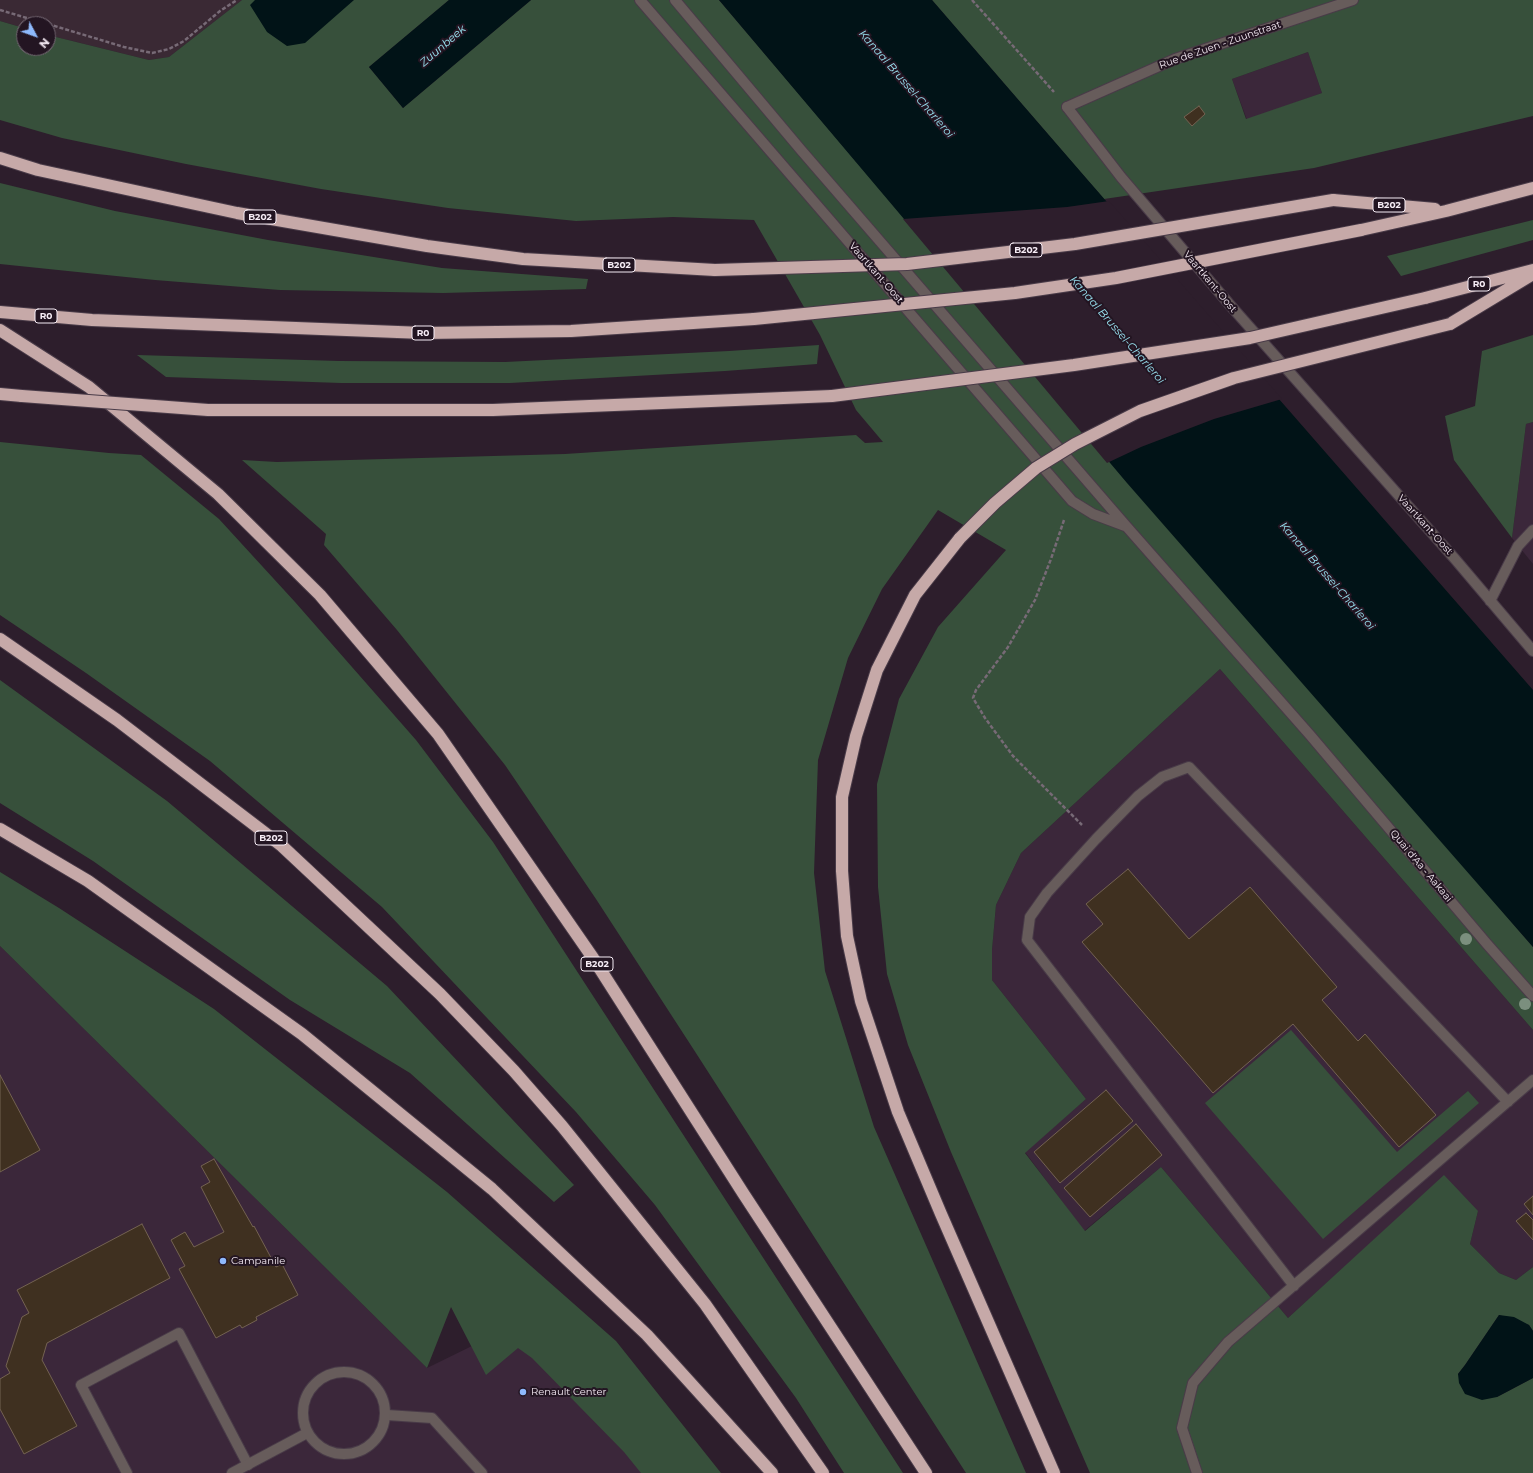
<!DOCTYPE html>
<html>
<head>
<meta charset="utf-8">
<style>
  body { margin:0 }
  #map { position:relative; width:1533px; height:1473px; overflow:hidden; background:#2d1e2c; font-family:Montserrat,sans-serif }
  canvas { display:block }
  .north { position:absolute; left:16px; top:16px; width:40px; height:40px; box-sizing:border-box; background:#231522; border:1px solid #776b76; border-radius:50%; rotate:131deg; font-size:11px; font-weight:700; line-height:16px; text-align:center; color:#f6ecf5 }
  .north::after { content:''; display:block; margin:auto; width:14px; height:18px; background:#8eb9fc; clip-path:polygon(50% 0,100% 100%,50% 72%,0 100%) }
</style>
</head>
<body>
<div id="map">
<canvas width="1533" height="1473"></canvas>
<div class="north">N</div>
</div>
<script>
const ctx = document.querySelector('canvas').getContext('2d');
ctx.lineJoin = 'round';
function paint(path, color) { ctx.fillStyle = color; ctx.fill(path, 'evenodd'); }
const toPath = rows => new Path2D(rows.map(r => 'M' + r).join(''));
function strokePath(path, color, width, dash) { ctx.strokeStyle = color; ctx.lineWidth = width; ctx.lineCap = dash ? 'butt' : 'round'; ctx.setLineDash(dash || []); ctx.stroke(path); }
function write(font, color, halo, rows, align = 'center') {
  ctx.font = font + ' Montserrat,sans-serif'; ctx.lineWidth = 4; ctx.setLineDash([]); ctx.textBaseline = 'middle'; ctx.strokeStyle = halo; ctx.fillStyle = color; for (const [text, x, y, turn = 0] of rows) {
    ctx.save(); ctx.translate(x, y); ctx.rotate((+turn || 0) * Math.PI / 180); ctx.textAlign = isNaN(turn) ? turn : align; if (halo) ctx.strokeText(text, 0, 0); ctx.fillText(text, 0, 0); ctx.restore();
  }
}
paint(toPath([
  [0,0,242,0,169,57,149,60,48,35,48,24,24,24,24,28,0,21]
]), '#3a2934');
paint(toPath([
  [1308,52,1322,93,1247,120,1232,79],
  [1533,422,1533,564,1512,538,1526,424],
  [1220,669,1533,1030,1533,1267,1516,1280,1499,1273,1470,1244,1478,1211,1396,1220,1288,1318,1161,1167,1084,1231,1025,1152,1086,1099,992,980,992,950,996,905,1021,853],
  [0,946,427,1368,521,1322,644,1473,0,1473]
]), '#3b273a');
paint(toPath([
  [242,0,449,0,369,67,403,108,531,0,719,0,860,166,1533,947,1533,1030,1220,669,1021,853,996,905,992,950,992,980,1086,1099,1025,1153,1085,1231,1161,1167,1288,1318,1444,1175,1478,1211,1470,1244,1499,1273,1516,1280,1533,1267,1533,1331,1529,1325,1499,1315,1465,1365,1458,1374,1497,1397,1533,1378,1533,1473,1090,1473,951,1152,908,1045,887,974,878,887,877,784,899,699,938,627,1006,550,938,510,882,589,848,658,818,760,814,873,825,971,874,1127,1026,1473,966,1473,694,1050,596,899,505,765,397,630,324,545,326,534,242,460,277,462,565,454,856,435,865,443,883,442,856,410,820,335,754,220,673,217,576,221,448,208,321,189,186,164,62,138,0,120,0,21,24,28,24,48,48,48,48,35,149,60,169,57],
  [932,0,1533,0,1533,116,1314,168,1104,199],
  [1308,52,1322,93,1246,119,1232,79],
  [0,183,115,211,268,240,442,268,588,279,586,289,443,293,280,290,155,280,0,264],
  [1533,220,1533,240,1401,276,1387,256],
  [1533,335,1533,422,1526,424,1512,538,1454,460,1445,416,1475,406,1482,351],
  [819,345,817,364,725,371,510,383,341,383,166,377,137,355,339,361,505,362,729,351],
  [0,442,109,453,141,455,219,519,295,602,416,740,493,842,903,1473,844,1473,796,1398,655,1205,576,1112,382,907,210,761,86,673,0,615],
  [0,680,167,801,387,986,574,1185,554,1202,410,1073,290,1000,93,861,0,803],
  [0,872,59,908,214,1009,447,1192,616,1341,721,1473,641,1473,624,1452,532,1358,518,1348,486,1375,451,1307,427,1368,0,946],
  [1291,1030,1397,1152,1468,1091,1479,1103,1323,1239,1205,1103]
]), '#37503b');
paint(toPath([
  [255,0,354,0,305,43,287,46,267,32,250,5],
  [449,0,531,0,403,108,369,67],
  [719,0,932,0,1086,178,1533,690,1533,947,1127,483],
  [1499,1315,1514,1317,1529,1325,1533,1331,1533,1378,1497,1397,1482,1400,1465,1394,1459,1383,1458,1374,1465,1365]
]), '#011317');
paint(toPath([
  [1109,201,1282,399,1214,419,1141,447,1107,463,903,219,1067,207]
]), '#2d1e2c');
const building = toPath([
  [1199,106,1205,114,1192,126,1184,117,1199,106],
  [1128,869,1189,939,1250,887,1337,987,1322,1000,1358,1041,1365,1034,1436,1115,1399,1147,1293,1024,1213,1093,1082,942,1103,924,1086,904,1128,869],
  [0,1075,40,1150,0,1172,0,1075],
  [1106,1090,1133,1121,1060,1183,1034,1152,1106,1090],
  [1136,1124,1162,1155,1090,1217,1064,1188,1136,1124],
  [214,1159,253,1227,254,1226,276,1267,282,1264,298,1295,256,1317,257,1320,242,1328,240,1325,216,1338,179,1269,185,1266,171,1240,185,1232,194,1247,224,1232,201,1187,210,1182,201,1166,214,1159],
  [1533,1196,1533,1215,1524,1204,1533,1196],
  [1526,1213,1533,1220,1533,1240,1516,1221,1526,1213],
  [142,1224,170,1278,47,1343,42,1360,77,1426,24,1454,0,1409,0,1379,10,1373,6,1366,22,1317,29,1313,17,1290,142,1224]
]);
paint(building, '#3f3020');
strokePath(building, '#736251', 1);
const lane = toPath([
  [640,0,1072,501,1093,514,1125,526],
  [675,0,801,150,1127,527,1310,735,1487,944,1533,996],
  [1067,107,1121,177,1230,305,1455,559,1533,651],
  [1490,601,1518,546,1533,530],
  [1294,1286,1027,940,1030,917,1047,893,1096,839,1138,796,1162,777,1189,767,1508,1102],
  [387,1415,432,1418,482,1473],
  [127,1473,81,1385,179,1333,248,1465],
  [1197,1473,1182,1428,1193,1383,1228,1342,1533,1080]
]);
const street = toPath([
  [1067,107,1175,59,1353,0],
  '303 1413a41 41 0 1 1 82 0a41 41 0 1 1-82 0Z',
  [232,1473,307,1433]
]);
const highway = toPath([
  [0,158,38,170,237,213,427,246,523,259,715,270],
  [1333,200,1435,209],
  [1361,230,1446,211,1533,188],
  [1425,298,1533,270],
  [0,312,92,320,423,333,571,331,754,319],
  [1450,324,1533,274],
  [0,330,89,387,218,494,320,595,438,734,593,958,743,1193,926,1473],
  [0,394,22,396],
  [208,410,493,410,832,396],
  [960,538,915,595,877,670,856,736,842,797,842,871,847,936,861,1001,898,1112,941,1214,1054,1473],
  [0,639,117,720,282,846,440,994,514,1071,562,1126,705,1304,823,1473],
  [0,829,88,881,302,1034,492,1189,647,1335,772,1473]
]);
strokePath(lane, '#493b48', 12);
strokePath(street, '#493b48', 12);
strokePath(highway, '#493b48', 14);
strokePath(toPath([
  [972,0,1054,92],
  [0,10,47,24],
  [48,24,124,47,152,53,169,49,184,41,220,11,237,0],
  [1064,520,1051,559,1035,600,1008,647,976,690,973,698,985,718,1013,756,1082,825]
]), '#776a76', 2.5, [4, 2]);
strokePath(lane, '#675c5b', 10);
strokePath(street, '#675c5b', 10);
strokePath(highway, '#c6a9a8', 12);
const highwayBridge = toPath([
  [715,270,907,264,1075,244,1333,200],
  [754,319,1015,293,1116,278,1361,230],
  [22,396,208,410],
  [832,396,1074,365,1250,338,1425,298],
  [960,538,995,503,1036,468,1075,444,1140,411,1234,378,1450,324]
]);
strokePath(highwayBridge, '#493b48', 14, []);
strokePath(highwayBridge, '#c6a9a8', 12);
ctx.fillStyle = '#7b8f7e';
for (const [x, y] of [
  [1466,939],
  [1525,1004]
]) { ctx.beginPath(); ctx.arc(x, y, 6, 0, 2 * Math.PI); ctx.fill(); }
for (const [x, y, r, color] of [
  [223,1261,4,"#8eb9fc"],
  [523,1392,4,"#8eb9fc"]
]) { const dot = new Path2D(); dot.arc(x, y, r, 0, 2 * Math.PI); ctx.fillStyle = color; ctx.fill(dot); strokePath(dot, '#231522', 1.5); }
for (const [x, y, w] of [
  [1389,205,32],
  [260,217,32],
  [1026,250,32],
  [619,265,32],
  [1479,284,22],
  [46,316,22],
  [423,333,22],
  [271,838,32],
  [597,964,32]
]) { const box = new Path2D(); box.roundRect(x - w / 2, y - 7, w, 14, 3); ctx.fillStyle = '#231522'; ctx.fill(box); strokePath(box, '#f6ecf5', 1); }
write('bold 9px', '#f6ecf5', null, [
  ["B202",1389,205],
  ["B202",260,217],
  ["B202",1026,250],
  ["B202",619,265],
  ["R0",1479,284],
  ["R0",46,316],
  ["R0",423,333],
  ["B202",271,838],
  ["B202",597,964]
]);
write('10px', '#f6ecf5', '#231522', [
  ["Rue de Zuen - Zuunstraat",1220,45,-19],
  ["Vaartkant-Oost",876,273,49],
  ["Vaartkant-Oost",1210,282,50],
  ["Vaartkant-Oost",1425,525,48],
  ["Quai d'Aa - Aakaai",1421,866,50]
]);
write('10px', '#f6ecf5', '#231522', [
  ["Campanile",231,1261],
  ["Renault Center",531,1392]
], 'left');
write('italic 11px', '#99e4f2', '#231522', [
  ["Zuunbeek",443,46,-41],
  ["Kanaal Brussel-Charleroi",906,84,49],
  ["Kanaal Brussel-Charleroi",1117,330,49],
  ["Kanaal Brussel-Charleroi",1327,576,49]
]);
</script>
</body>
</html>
